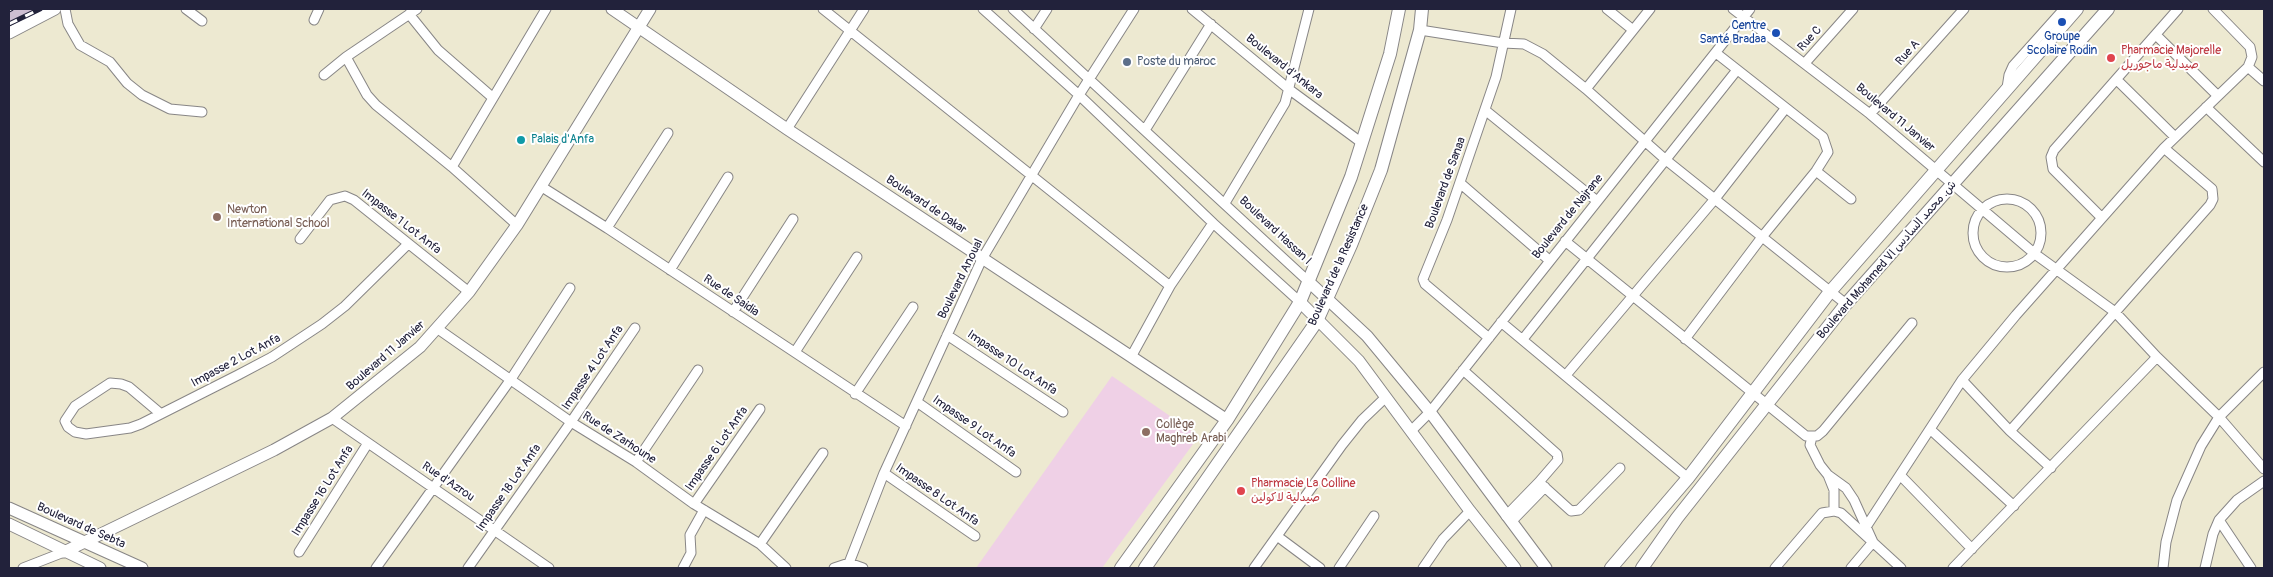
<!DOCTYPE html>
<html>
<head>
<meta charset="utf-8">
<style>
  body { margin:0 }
  #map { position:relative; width:2273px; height:577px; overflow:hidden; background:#ede9d1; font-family:Pangolin,sans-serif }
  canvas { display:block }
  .frame { position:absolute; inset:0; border:10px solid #22223b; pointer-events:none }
</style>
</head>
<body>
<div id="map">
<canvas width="2273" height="577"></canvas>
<div class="frame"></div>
</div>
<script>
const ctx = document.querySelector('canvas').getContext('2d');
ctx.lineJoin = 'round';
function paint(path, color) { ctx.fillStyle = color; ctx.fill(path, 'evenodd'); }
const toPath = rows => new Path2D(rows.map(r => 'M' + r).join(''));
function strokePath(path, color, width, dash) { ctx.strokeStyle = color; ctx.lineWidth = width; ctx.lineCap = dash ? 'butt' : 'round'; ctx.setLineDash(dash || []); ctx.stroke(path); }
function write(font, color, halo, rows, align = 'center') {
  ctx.font = font + ' Pangolin,"Playpen Sans Arabic",sans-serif'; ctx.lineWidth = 4; ctx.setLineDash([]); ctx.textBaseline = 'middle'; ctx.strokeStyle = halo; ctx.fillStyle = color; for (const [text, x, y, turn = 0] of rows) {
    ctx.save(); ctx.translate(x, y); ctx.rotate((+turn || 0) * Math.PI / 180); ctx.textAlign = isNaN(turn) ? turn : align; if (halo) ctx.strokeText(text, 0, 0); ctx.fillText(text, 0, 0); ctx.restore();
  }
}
paint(toPath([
  [1112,376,1199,436,1102,568,976,568]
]), '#efd0e6');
paint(toPath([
  [9,9,49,9,9,29]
]), '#cdbed2');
const minor = toPath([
  [65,9,68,24,80,45,110,62,127,83,142,95,170,109,202,112],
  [186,9,202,21],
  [823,9,1170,286],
  [983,9,1079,95,1213,223,1300,302],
  [1013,9,1309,282],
  [1192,9,1290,90,1362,143],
  [1607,9,1633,30],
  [1733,9,1870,114,2035,254,2115,312,2157,357,2219,417,2264,469],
  [409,14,438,50,492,97],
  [314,20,319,9],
  [1034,29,1047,9],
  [1420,30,1503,43,1524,44,1543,54,1586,89,1666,160,1846,304],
  [2156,35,2218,96],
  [346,57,367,95,376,105,452,167,517,225],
  [1805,63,1853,9],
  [2248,67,2264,81],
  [324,75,346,57,417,9],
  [2117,80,2175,137],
  [2007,88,2009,75,2013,66,2064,9],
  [1586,89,1650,9],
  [2206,107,2264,162],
  [1485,110,1597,201],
  [1870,114,1964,9],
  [787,129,864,9],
  [1145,130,1211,24],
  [452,167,546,9],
  [1816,171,1851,199],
  [1460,183,1549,260],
  [542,187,607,228,906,426],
  '1973 233a34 34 0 1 1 68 0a34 34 0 1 1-68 0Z',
  [1225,203,1285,103,1309,9],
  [2102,218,2053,169,2051,157,2054,150,2178,9],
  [607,228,668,133],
  [300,239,330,200,345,196,354,200,469,292],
  [1565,241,1806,436,1817,436,1823,431,1912,323],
  [670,270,728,177],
  [733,312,793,219],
  [1501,322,1688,478],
  [438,329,571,422,636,462,694,504,760,544,786,568],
  [947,335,1063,412],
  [1489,338,1425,284,1423,279,1447,220,1496,77,1511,9],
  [1523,339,1737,70],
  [1685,339,1762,237,1816,171,1828,152,1823,137,1716,53],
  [795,352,857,257],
  [1131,357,1170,286,1213,223],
  [1463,370,1557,454,1558,460,1539,482,1571,511,1579,510,1620,468],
  [1566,375,1714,200,1785,109],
  [1962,380,2010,431,2051,468],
  [855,394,913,307],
  [917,402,1016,472],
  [161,414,129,387,121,384,110,383,75,406,65,421,68,427,75,432,86,434,130,428,141,424,238,375,272,357,322,324,345,306,408,244],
  [332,418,549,568],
  [1931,430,2014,506],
  [1411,431,1430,412,1750,9],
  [2010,431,2210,205,2213,199,2212,189,2164,148],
  [1812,437,1810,445,1820,465,1828,475,1846,488,1854,500,1873,542,1851,568],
  [636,462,698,370],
  [884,473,975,536],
  [1828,475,1834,490,1834,511],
  [1901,476,1972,549],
  [694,504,760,409],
  [1506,516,1539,482],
  [2219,520,2251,568],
  [1511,522,1545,487],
  [1866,527,1962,380,2016,315,2164,148,2248,67,2252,57,2250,47,2213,9],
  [1277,536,1320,568],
  [760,544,823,453],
  [299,552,368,443],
  [849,563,863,568],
  [23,568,64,552],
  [376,568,511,379,570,288],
  [468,568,571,422,635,328],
  [683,568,691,553,690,535,704,510],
  [834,568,849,563,884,473,982,259,1079,95,1134,9],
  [1254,568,1342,445,1362,420,1386,397],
  [1339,568,1374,516],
  [1423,568,1443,539,1470,511],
  [1775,568,1822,513,1834,511,1841,513,1901,568],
  [1953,568,2157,357],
  [2163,568,2166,542,2177,500,2201,446,2219,417,2264,372],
  [2205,568,2213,534,2219,520,2237,500,2264,481]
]);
const tertiary = toPath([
  [612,9,787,129,1227,420],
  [9,33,55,9],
  [1309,282,1367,336,1430,412,1546,568],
  [1300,302,1359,361,1470,511,1515,568],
  [9,508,142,568],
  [9,524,100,568],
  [64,552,274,450,332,418,420,347,469,292,517,225,650,9]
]);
const secondary = toPath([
  [1121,568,1227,420,1300,302,1351,177,1390,54,1399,9],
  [1145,568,1317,321,1351,245,1381,170,1420,30,1422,9],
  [1611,568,1688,478,1829,293,2077,9],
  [1642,568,1677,518,1846,304,2108,9]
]);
strokePath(minor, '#888686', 11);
strokePath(tertiary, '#888686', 13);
strokePath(secondary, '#888686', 14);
strokePath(minor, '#fff', 9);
strokePath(tertiary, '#fff', 11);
strokePath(secondary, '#fff', 12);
const rail = toPath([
  [9,10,11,9],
  [9,24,40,9]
]);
strokePath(rail, '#22223b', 5);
strokePath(rail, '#fff', 3, [9]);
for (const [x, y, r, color] of [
  [2062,22,5,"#1a4fb4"],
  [1776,33,5,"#1a4fb4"],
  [2111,58,5,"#e0444e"],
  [1127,62,5,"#5c6f8a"],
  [521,140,5,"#0f9aa8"],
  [217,217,5,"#8d6e63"],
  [1146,432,5,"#8d6e63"],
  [1241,491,5,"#e0444e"]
]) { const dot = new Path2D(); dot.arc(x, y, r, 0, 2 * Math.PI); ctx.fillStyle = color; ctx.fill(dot); strokePath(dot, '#fff', 2); }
write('12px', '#164399', '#fff', [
  ["Centre",1766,26],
  ["Santé Bradaa",1766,40],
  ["Groupe",2062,37,"center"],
  ["Scolaire Rodin",2062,51,"center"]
], 'right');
write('12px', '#22223b', '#fff', [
  ["Rue C",1810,39,-48],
  ["Rue A",1908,53,-48],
  ["Boulevard d'Ankara",1284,67,39],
  ["Boulevard 11 Janvier",1895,118,40],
  ["Boulevard de Sanaa",1446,183,-70],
  ["Boulevard de Dakar",926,205,34],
  ["Boulevard de Najrane",1568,217,-51],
  ["Impasse 1 Lot Anfa",401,222,38],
  ["Boulevard Hassan I",1275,231,43],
  ["Boulevard Mohamed VI ش. محمد السادس",1887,260,-49],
  ["Boulevard de la Resistance",1339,265,-66],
  ["Boulevard Anoual",961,279,-64],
  ["Rue de Saidia",731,296,34],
  ["Boulevard 11 Janvier",386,356,-41],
  ["Impasse 2 Lot Anfa",236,361,-28],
  ["Impasse 10 Lot Anfa",1012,363,34],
  ["Impasse 4 Lot Anfa",593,368,-56],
  ["Impasse 9 Lot Anfa",974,427,35],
  ["Rue de Zarhoune",619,438,33],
  ["Impasse 6 Lot Anfa",717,449,-55],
  ["Rue d'Azrou",448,482,34],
  ["Impasse 18 Lot Anfa",509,488,-55],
  ["Impasse 16 Lot Anfa",323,491,-58],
  ["Impasse 8 Lot Anfa",937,495,35],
  ["Boulevard de Sebta",81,526,24]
]);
write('12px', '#be3a42', '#fff', [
  ["Pharmacie Majorelle",2121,51],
  ["صيدلية ماجوريل",2121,65],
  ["Pharmacie La Colline",1251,484],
  ["صيدلية لاكولين",1251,498]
], 'left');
write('12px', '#4e5e75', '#fff', [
  ["Poste du maroc",1137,62]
], 'left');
write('12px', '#0d838f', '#fff', [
  ["Palais d'Anfa",531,140]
], 'left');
write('12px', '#785e54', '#fff', [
  ["Newton",227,210],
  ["International School",227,224],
  ["Collège",1156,425],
  ["Maghreb Arabi",1156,439]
], 'left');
</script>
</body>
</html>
